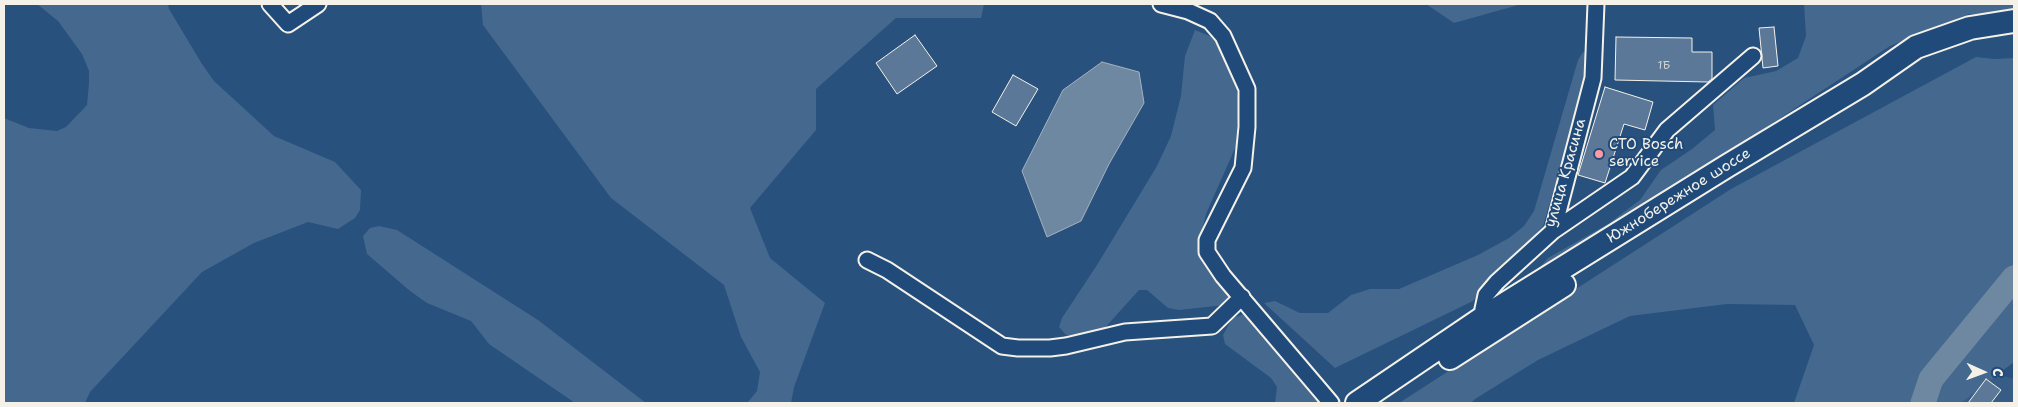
<!DOCTYPE html>
<html>
<head>
<meta charset="utf-8">
<style>
  body { margin:0 }
  #map { position:relative; width:2018px; height:407px; overflow:hidden; background:#28517e; font-family:"Shantell Sans",sans-serif }
  canvas { display:block }
  .frame { position:absolute; inset:0; border:5px solid #f4f1e8; pointer-events:none }
  .north { position:absolute; left:1958px; top:347px; width:50px; height:50px; -webkit-text-stroke:4px #1f4a7a; paint-order:stroke; rotate:92deg; font-size:14px; font-weight:700; line-height:20px; text-align:center; color:#f4f1e8 }
  .north::after { content:''; display:block; margin:auto; width:18px; height:22px; background:#f4f1e8; clip-path:polygon(50% 0,100% 100%,50% 72%,0 100%) }
</style>
</head>
<body>
<div id="map">
<canvas width="2018" height="407"></canvas>
<div class="frame"></div>
<div class="north">С</div>
</div>
<script>
const ctx = document.querySelector('canvas').getContext('2d');
ctx.lineJoin = 'round';
function paint(path, color) { ctx.fillStyle = color; ctx.fill(path, 'evenodd'); }
const toPath = rows => new Path2D(rows.map(r => 'M' + r).join(''));
function strokePath(path, color, width, dash) { ctx.strokeStyle = color; ctx.lineWidth = width; ctx.lineCap = dash ? 'butt' : 'round'; ctx.setLineDash(dash || []); ctx.stroke(path); }
function write(font, color, halo, rows, align = 'center') {
  ctx.font = font + ' "Shantell Sans",sans-serif'; ctx.lineWidth = 4; ctx.setLineDash([]); ctx.textBaseline = 'middle'; ctx.strokeStyle = halo; ctx.fillStyle = color; for (const [text, x, y, turn = 0] of rows) {
    ctx.save(); ctx.translate(x, y); ctx.rotate((+turn || 0) * Math.PI / 180); ctx.textAlign = isNaN(turn) ? turn : align; if (halo) ctx.strokeText(text, 0, 0); ctx.fillText(text, 0, 0); ctx.restore();
  }
}
paint(toPath([
  [1977,368,2014,379,2014,403,1957,403]
]), '#375d86');
paint(toPath([
  [37,4,168,4,169,9,202,64,214,81,274,136,335,162,361,190,360,210,355,218,338,229,308,222,254,243,202,272,90,392,85,403,4,403,4,118,29,128,57,131,66,127,87,105,89,83,89,71,82,54,58,21],
  [481,4,984,4,981,18,896,18,816,89,816,130,750,208,770,258,825,303,794,387,791,403,747,403,757,391,760,372,741,337,724,285,611,198,483,25],
  [1426,4,1522,4,1454,23],
  [1804,4,2014,4,2014,16,1969,14,1890,46,1523,287,1548,258,1608,224,1640,200,1661,170,1692,149,1715,130,1713,105,1744,78,1776,71,1798,58,1806,36],
  [1195,30,1212,37,1231,57,1239,102,1236,146,1206,214,1200,239,1204,257,1229,297,1225,305,1179,310,1168,308,1147,290,1139,290,1102,331,1084,336,1066,335,1059,327,1062,318,1097,265,1157,166,1171,136,1181,96,1185,56],
  [1583,52,1591,57,1587,78,1543,226,1473,301,1335,368,1264,303,1275,301,1300,313,1328,313,1351,295,1370,289,1399,289,1478,255,1509,238,1524,226,1534,211,1578,60],
  [1976,57,1994,59,2014,58,2014,362,1961,403,1794,403,1814,345,1795,305,1727,304,1630,316,1538,360,1475,399,1471,403,1399,403,1731,189],
  [379,226,397,230,538,320,646,403,575,403,489,344,471,321,427,303,410,291,367,254,363,236,370,228],
  [1244,314,1322,402,1275,403,1277,387,1271,378,1225,344,1223,335,1228,326,1233,318]
]), '#45688e');
const water = toPath([
  [1102,62,1139,72,1144,103,1109,164,1081,221,1047,237,1022,171,1063,90,1102,62]
]);
paint(water, '#6e88a2');
strokePath(water, '#a4b2be', 1);
strokePath(toPath([
  [1923,403,1931,379,2014,278]
]), '#6e88a2', 25);
const building = toPath([
  [1774,27,1778,66,1763,68,1759,28,1774,27],
  [915,35,937,66,897,94,876,63,915,35],
  [1616,37,1692,38,1692,52,1712,52,1712,79,1708,82,1615,80,1616,37],
  [1013,75,1038,89,1016,126,992,112,1013,75],
  [1605,87,1653,102,1645,130,1624,124,1605,183,1578,175,1605,87],
  [1986,379,2001,390,1991,403,1968,403,1986,379]
]);
paint(building, '#5b7899');
strokePath(building, '#f4f1e8', 1);
const minor = toPath([
  [270,4,288,24,318,4],
  [1161,4,1188,11,1210,21,1223,36,1247,89,1247,127,1243,168,1207,240,1207,252,1223,276,1331,403],
  [1553,231,1632,177,1667,130,1753,56],
  [867,260,887,270,1002,346,1018,348,1050,348,1066,346,1125,332,1212,326,1242,297],
  [1487,315,1483,309,1486,295,1497,282,1553,231,1593,78,1596,4]
]);
const highway = toPath([
  [1450,358,1564,285],
  [1357,403,1487,315,1727,166,1863,84,1916,47,1970,28,2014,21]
]);
strokePath(minor, '#f4f1e8', 19);
strokePath(highway, '#f4f1e8', 26);
strokePath(minor, '#1f4a7a', 15);
strokePath(highway, '#1f4a7a', 22);
for (const [x, y, r, color] of [
  [1599,154,5,"#ff9aa2"]
]) { const dot = new Path2D(); dot.arc(x, y, r, 0, 2 * Math.PI); ctx.fillStyle = color; ctx.fill(dot); strokePath(dot, '#1f4a7a', 2); }
write('12px', '#ced3d4', null, [
  ["1Б",1664,66]
]);
write('15px', '#f4f1e8', '#1f4a7a', [
  ["СТО Bosch",1609,145],
  ["service",1609,162]
], 'left');
write('15px', '#f4f1e8', '#1f4a7a', [
  ["улица Красина",1566,173,-74],
  ["Южнобережное шоссе",1679,196,-32]
]);
</script>
</body>
</html>
